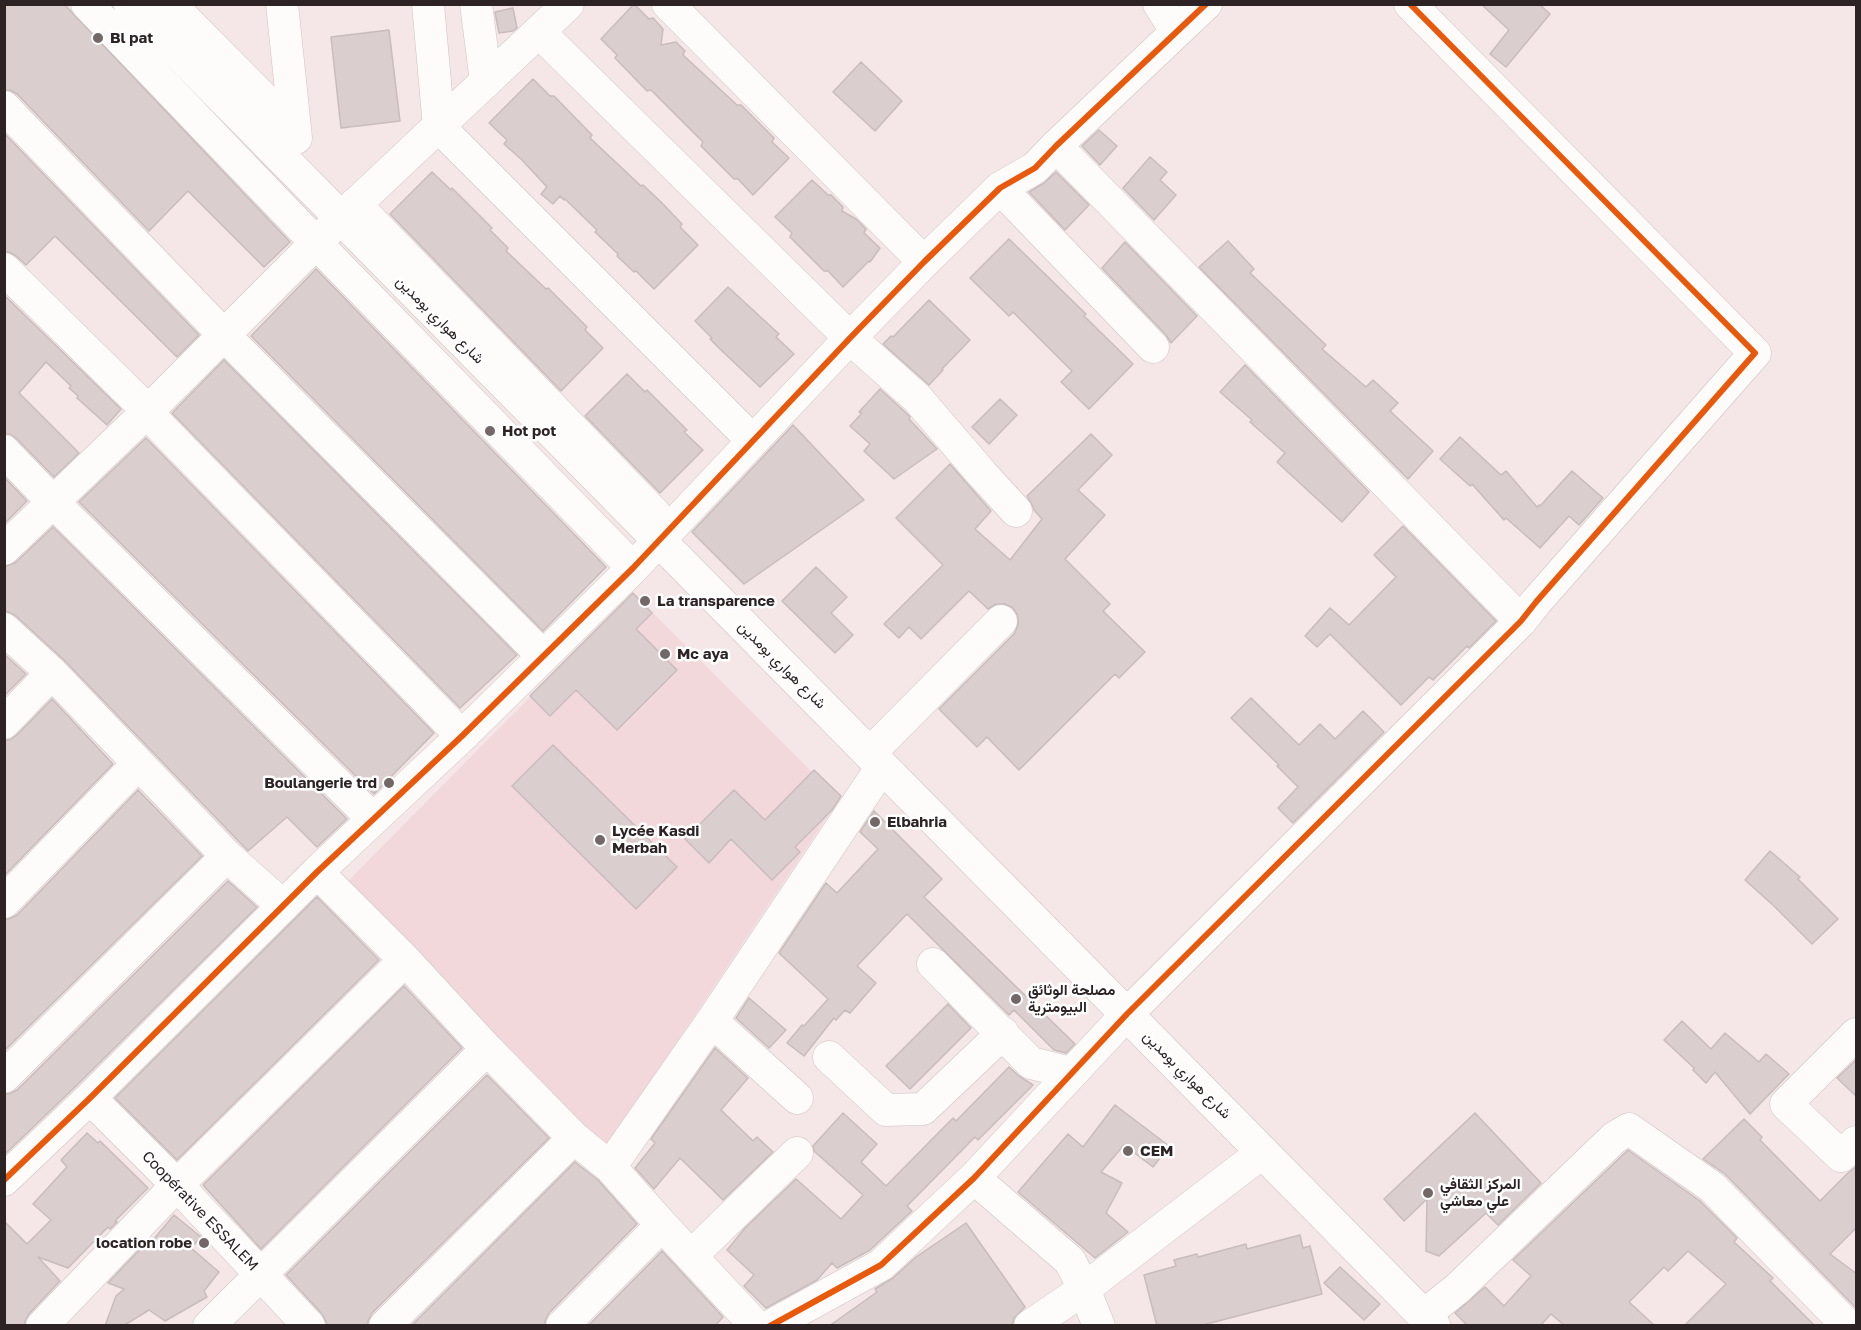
<!DOCTYPE html>
<html>
<head>
<meta charset="utf-8">
<style>
  body { margin:0 }
  #map { position:relative; width:1861px; height:1330px; overflow:hidden; background:#f5e6e7; font-family:"Golos Text",sans-serif }
  canvas { display:block }
  .frame { position:absolute; inset:0; border:6px solid #2d2324; pointer-events:none }
</style>
</head>
<body>
<div id="map">
<canvas width="1861" height="1330"></canvas>
<div class="frame"></div>
</div>
<script>
const ctx = document.querySelector('canvas').getContext('2d');
ctx.lineJoin = 'round';
function paint(path, color) { ctx.fillStyle = color; ctx.fill(path, 'evenodd'); }
const toPath = rows => new Path2D(rows.map(r => 'M' + r).join(''));
function strokePath(path, color, width, dash) { ctx.strokeStyle = color; ctx.lineWidth = width; ctx.lineCap = dash ? 'butt' : 'round'; ctx.setLineDash(dash || []); ctx.stroke(path); }
function write(font, color, halo, rows, align = 'center') {
  ctx.font = font + ' "Golos Text",Vazirmatn,sans-serif'; ctx.lineWidth = 5; ctx.setLineDash([]); ctx.textBaseline = 'middle'; ctx.strokeStyle = halo; ctx.fillStyle = color; for (const [text, x, y, turn = 0] of rows) {
    ctx.save(); ctx.translate(x, y); ctx.rotate((+turn || 0) * Math.PI / 180); ctx.textAlign = isNaN(turn) ? turn : align; if (halo) ctx.strokeText(text, 0, 0); ctx.fillText(text, 0, 0); ctx.restore();
  }
}
paint(toPath([
  [633,593,839,799,606,1149,348,881]
]), '#f2d8da');
const building = toPath([
  [4,4,64,4,290,242,264,267,188,191,149,231,17,94,10,90,4,90,4,4],
  [634,4,649,19,653,18,663,29,661,45,676,42,685,51,683,55,737,105,741,105,774,138,772,142,789,158,753,195,738,179,734,179,701,146,703,142,651,90,647,91,615,58,617,55,601,39,634,4],
  [1481,4,1539,4,1550,14,1506,67,1490,54,1509,30,1481,4],
  [513,8,517,28,513,31,499,33,495,12,513,8],
  [389,30,400,121,341,128,331,37,389,30],
  [861,62,902,101,875,131,833,92,861,62],
  [533,79,550,96,554,96,592,135,590,138,641,186,643,185,660,201,682,224,680,227,698,245,654,289,636,271,634,272,617,256,618,254,595,232,597,230,565,199,564,200,560,196,553,204,541,194,547,187,522,160,504,144,507,140,489,123,533,79],
  [1099,130,1117,146,1100,165,1082,146,1099,130],
  [4,133,199,335,177,357,55,236,26,265,16,256,9,252,4,252,4,133],
  [1150,157,1167,172,1160,180,1176,195,1154,220,1123,188,1150,157],
  [432,172,451,190,452,188,492,228,490,230,508,248,506,251,546,289,548,288,587,327,585,330,603,348,561,391,390,214,432,172],
  [1056,172,1089,205,1065,230,1029,192,1044,183,1056,172],
  [812,180,828,195,831,195,843,207,842,211,856,219,866,229,864,233,880,248,870,262,869,261,843,287,828,271,824,271,790,237,792,233,775,217,812,180],
  [1009,239,1086,314,1084,316,1133,364,1089,409,1061,382,1072,371,1013,312,1009,316,970,278,1009,239],
  [1228,241,1254,269,1250,273,1326,345,1322,349,1366,387,1373,380,1398,403,1390,411,1433,451,1408,479,1199,267,1228,241],
  [1125,242,1197,316,1171,343,1166,335,1102,268,1125,242],
  [316,269,606,567,543,631,251,336,316,269],
  [728,287,779,334,776,337,794,354,760,387,721,350,710,339,712,338,695,321,728,287],
  [4,295,121,409,107,425,77,398,78,396,69,388,71,386,46,362,19,393,79,453,54,477,17,439,10,434,4,434,4,295],
  [929,300,970,340,942,369,943,370,929,385,883,344,891,336,893,337,929,300],
  [224,360,517,655,460,708,172,413,224,360],
  [1245,365,1369,492,1342,522,1277,462,1285,453,1250,422,1252,420,1220,392,1245,365],
  [627,374,645,392,647,390,687,430,684,432,703,450,660,493,585,416,627,374],
  [880,389,904,411,910,417,909,419,937,449,894,479,864,451,870,444,850,426,862,413,859,412,880,389],
  [1000,399,1017,415,989,444,972,427,1000,399],
  [793,425,864,500,744,584,692,532,793,425],
  [1091,434,1112,455,1078,490,1105,515,1065,559,1110,604,1103,611,1145,652,1119,678,1115,674,1019,770,987,737,977,747,939,709,1014,634,1018,625,1018,616,1013,608,1005,604,996,604,988,609,969,591,921,639,909,627,899,638,884,624,943,565,896,518,950,464,991,511,975,529,1010,560,1042,519,1034,510,1033,507,1027,496,1091,434],
  [1460,437,1501,475,1506,471,1537,507,1539,505,1540,506,1572,471,1603,498,1579,525,1569,516,1540,548,1506,518,1504,520,1472,484,1470,486,1440,459,1460,437],
  [146,438,434,733,374,794,79,502,146,438],
  [4,477,27,501,4,524,4,477],
  [1403,526,1496,621,1469,648,1467,646,1433,680,1429,677,1401,705,1330,634,1317,647,1305,636,1330,608,1349,625,1396,577,1374,555,1403,526],
  [53,527,347,819,317,847,287,817,248,851,65,661,16,616,4,610,4,567,16,562,53,527],
  [816,567,847,597,831,613,853,635,835,653,782,601,816,567],
  [633,593,652,613,636,629,677,670,617,730,576,690,550,716,530,696,633,593],
  [4,654,26,674,4,696,4,654],
  [1251,698,1299,745,1320,724,1335,739,1363,711,1384,732,1293,823,1278,808,1298,787,1277,766,1279,765,1231,718,1251,698],
  [52,699,113,764,4,876,4,740,10,740,17,735,52,699],
  [553,745,677,867,636,909,512,786,553,745],
  [814,770,841,796,832,810,795,847,800,852,772,880,731,839,709,863,685,839,734,790,765,820,814,770],
  [138,790,202,856,4,1051,4,919,9,919,17,915,138,790],
  [874,811,942,879,924,897,1075,1044,1066,1053,1054,1050,1014,1010,1009,1015,907,914,857,966,876,983,850,1013,845,1010,836,1020,834,1018,804,1056,787,1043,802,1025,804,1026,828,999,779,953,826,883,837,893,878,849,860,832,874,811],
  [1770,851,1800,877,1798,879,1838,919,1812,944,1774,906,1745,880,1770,851],
  [228,881,257,907,77,1085,4,1155,4,1094,9,1094,17,1090,228,881],
  [317,897,379,960,177,1160,115,1098,317,897],
  [404,986,462,1048,261,1249,203,1185,404,986],
  [749,998,786,1030,769,1048,736,1018,749,998],
  [948,1004,971,1028,910,1089,886,1066,948,1004],
  [1682,1021,1711,1049,1725,1033,1759,1062,1766,1054,1789,1074,1750,1114,1715,1072,1706,1083,1693,1070,1694,1068,1664,1040,1682,1021],
  [715,1048,748,1078,721,1110,753,1141,757,1137,773,1152,723,1200,680,1158,654,1189,635,1168,655,1143,651,1139,715,1048],
  [1857,1059,1857,1097,1837,1078,1857,1059],
  [1009,1067,1019,1076,1033,1085,978,1140,975,1137,907,1206,912,1211,870,1250,837,1268,832,1263,817,1280,766,1308,744,1286,754,1275,727,1250,745,1228,796,1179,841,1219,863,1195,814,1151,813,1146,843,1113,877,1144,861,1162,886,1186,953,1118,956,1121,1009,1067],
  [487,1075,549,1138,372,1313,368,1321,368,1326,328,1326,322,1314,286,1275,487,1075],
  [1115,1105,1169,1146,1153,1167,1124,1145,1101,1172,1122,1183,1106,1213,1128,1232,1095,1258,1018,1192,1068,1134,1083,1147,1115,1105],
  [1475,1113,1541,1183,1498,1225,1486,1213,1439,1256,1426,1251,1427,1199,1404,1221,1384,1199,1475,1113],
  [1744,1119,1762,1137,1760,1140,1820,1201,1849,1172,1857,1166,1857,1227,1830,1254,1857,1274,1857,1309,1725,1174,1703,1159,1744,1119],
  [87,1133,98,1143,100,1141,148,1188,115,1221,117,1222,110,1229,108,1227,68,1268,38,1257,60,1281,29,1314,25,1321,25,1326,4,1326,4,1221,27,1244,51,1220,33,1204,67,1167,61,1160,87,1133],
  [1628,1150,1700,1201,1737,1238,1734,1242,1773,1278,1770,1281,1815,1326,1684,1326,1726,1284,1688,1251,1668,1271,1664,1267,1629,1302,1655,1326,1565,1326,1551,1314,1540,1326,1468,1326,1455,1313,1485,1287,1504,1306,1531,1276,1513,1260,1628,1150],
  [575,1162,598,1180,637,1224,549,1313,545,1321,545,1326,411,1326,575,1162],
  [174,1215,201,1237,191,1248,219,1272,204,1291,207,1297,165,1321,149,1310,123,1326,105,1326,116,1296,124,1289,108,1283,144,1245,147,1247,174,1215],
  [966,1223,1025,1307,1014,1318,1012,1326,829,1326,877,1292,875,1289,893,1278,916,1257,966,1223],
  [1300,1235,1303,1248,1310,1246,1322,1294,1199,1326,1157,1326,1144,1275,1176,1266,1174,1260,1197,1254,1198,1257,1246,1244,1247,1249,1300,1235],
  [662,1251,723,1317,715,1326,588,1326,662,1251],
  [1340,1267,1380,1304,1364,1320,1324,1283,1340,1267]
]);
paint(building, '#dacecf');
strokePath(building, '#c8bcbd', 1.5);
const minor = toPath([
  [87,4,317,244,633,568],
  [170,4,295,130],
  [282,4,296,138],
  [428,4,439,127,753,441],
  [476,4,486,82],
  [668,4,924,262],
  [1159,4,1176,31],
  [539,32,850,338,917,398,983,475,1016,511],
  [4,107,223,334,542,655],
  [1056,146,1521,621],
  [1000,188,1153,347],
  [355,204,655,514],
  [4,269,148,411,151,417,462,736],
  [4,451,53,502,372,818],
  [4,549,148,411,340,219,568,4],
  [4,629,52,673,227,856,283,906],
  [4,723,52,673],
  [869,754,1001,621],
  [317,872,405,960,487,1049,574,1138,610,1167,662,1225,756,1326],
  [4,902,138,764],
  [933,964,1031,1063,1071,1073],
  [712,1021,797,1098],
  [1856,1034,1786,1104,1841,1156,1856,1142],
  [829,1057,886,1110,923,1109,1003,1033],
  [4,1077,227,856],
  [90,1098,177,1185,309,1326],
  [610,1167,712,1021,882,767],
  [974,1178,1070,1261,1084,1289,1030,1326],
  [4,1180,90,1098,317,872,462,736,633,568,850,338,924,262,1000,188,1035,168,1056,146,1206,4],
  [691,1256,797,1153],
  [1424,1315,1457,1289,1614,1138,1629,1129,1712,1187,1848,1326],
  [42,1326,177,1185,405,960],
  [209,1326,487,1049],
  [385,1326,574,1138],
  [562,1326,662,1225],
  [770,1326,881,1265,974,1178,1127,1014,1521,621,1536,602,1755,353,1410,4],
  [1099,1326,1084,1289,1263,1152]
]);
const major = toPath([
  [130,4,1434,1326]
]);
strokePath(minor, '#cec3c3', 33);
strokePath(major, '#cec3c3', 34);
strokePath(minor, '#fefbfb', 32);
strokePath(major, '#fefbfb', 33);
strokePath(toPath([
  [4,1180,90,1098,317,872,462,736,633,568,850,338,924,262,1000,188,1035,168,1056,146,1206,4],
  [770,1326,881,1265,974,1178,1127,1014,1521,621,1536,602,1755,353,1410,4]
]), '#e8590c', 6);
for (const [x, y, r, color] of [
  [98,38,6,"#736768"],
  [490,431,6,"#736768"],
  [645,601,6,"#736768"],
  [665,654,6,"#736768"],
  [389,783,6,"#736768"],
  [875,822,6,"#736768"],
  [600,840,6,"#736768"],
  [1016,999,6,"#736768"],
  [1128,1151,6,"#736768"],
  [1428,1193,6,"#736768"],
  [204,1243,6,"#736768"]
]) { const dot = new Path2D(); dot.arc(x, y, r, 0, 2 * Math.PI); ctx.fillStyle = color; ctx.fill(dot); strokePath(dot, '#fff', 2); }
write('bold 15px', '#2d2324', '#fff', [
  ["Bl pat",110,38],
  ["Hot pot",502,431],
  ["La transparence",657,601],
  ["Mc aya",677,654],
  ["Boulangerie trd",377,783,"right"],
  ["Elbahria",887,822],
  ["Lycée Kasdi",612,831],
  ["Merbah",612,848],
  ["مصلحة الوثائق",1028,990],
  ["البيومترية",1028,1007],
  ["CEM",1140,1151],
  ["المركز الثقافي",1440,1184],
  ["علي معاشي",1440,1201],
  ["location robe",192,1243,"right"]
], 'left');
write('15px', '#2d2324', '#fff', [
  ["شارع هواري بومدين",440,320,45],
  ["شارع هواري بومدين",782,665,45],
  ["شارع هواري بومدين",1187,1075,45],
  ["Coopérative ESSALEM",200,1211,46]
]);
</script>
</body>
</html>
